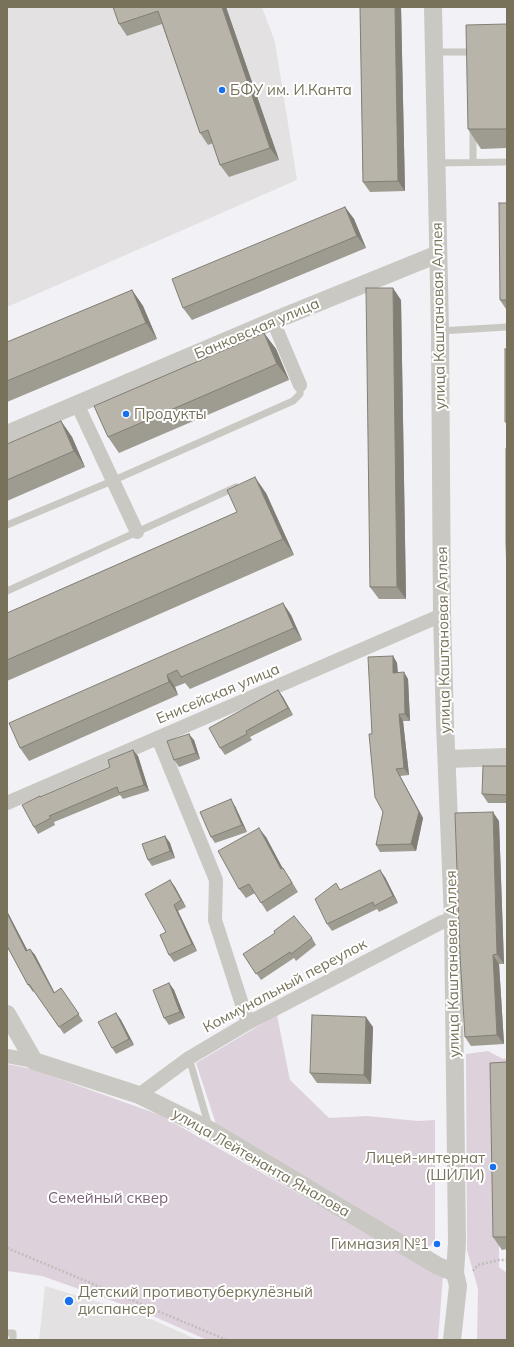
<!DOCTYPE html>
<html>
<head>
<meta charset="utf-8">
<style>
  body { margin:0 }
  #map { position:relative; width:514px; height:1347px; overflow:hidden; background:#f2f1f5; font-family:Mulish,sans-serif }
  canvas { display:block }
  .frame { position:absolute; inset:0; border:8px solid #78725a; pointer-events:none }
</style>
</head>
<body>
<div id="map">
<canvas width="514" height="1347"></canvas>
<div class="frame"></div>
</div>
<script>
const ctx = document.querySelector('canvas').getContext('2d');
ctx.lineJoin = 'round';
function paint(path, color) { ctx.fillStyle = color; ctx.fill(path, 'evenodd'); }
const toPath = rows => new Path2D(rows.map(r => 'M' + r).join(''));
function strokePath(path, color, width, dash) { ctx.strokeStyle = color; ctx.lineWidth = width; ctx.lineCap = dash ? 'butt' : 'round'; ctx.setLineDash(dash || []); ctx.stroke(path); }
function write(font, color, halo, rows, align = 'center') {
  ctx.font = font + ' Mulish,sans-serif'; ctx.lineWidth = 4; ctx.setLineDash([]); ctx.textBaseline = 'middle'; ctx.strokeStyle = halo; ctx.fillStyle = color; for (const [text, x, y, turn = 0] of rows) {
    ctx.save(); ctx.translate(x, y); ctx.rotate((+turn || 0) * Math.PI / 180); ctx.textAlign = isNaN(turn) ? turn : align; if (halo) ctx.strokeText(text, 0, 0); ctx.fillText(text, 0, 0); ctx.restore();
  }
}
paint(toPath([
  [7,7,262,7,275,42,297,180,7,307],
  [45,1286,144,1316,198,1340,39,1340]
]), '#e4e1e3');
paint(toPath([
  [277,1015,290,1080,329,1118,367,1116,418,1121,435,1120,435,1239,428,1250,217,1127,196,1063],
  [488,1051,503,1059,507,1058,499,1242,499,1267,507,1273,507,1340,477,1340,478,1289,467,1250,466,1054],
  [7,1064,32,1069,160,1115,443,1276,438,1340,207,1340,144,1312,42,1276,7,1271]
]), '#ddd2dc');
strokePath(toPath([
  [7,1248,227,1340],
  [473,1271,478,1265,499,1260,507,1260]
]), '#bfbeb9', 2.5, [2, 2]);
strokePath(toPath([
  [434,52,472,52,472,55],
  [473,128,473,162],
  [436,163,507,162],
  [440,331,507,327],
  [7,525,112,481,293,401,300,394,300,385],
  [7,591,236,487],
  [189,1058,209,1127],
  [7,1333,13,1333,13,1340]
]), '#c9c8c2', 7);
strokePath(toPath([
  [273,321,300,385],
  [77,404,137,532],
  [158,738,216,880,215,920,248,1023],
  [7,803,442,615],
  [7,1056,34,1061],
  [139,1095,189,1058,248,1023,442,922,453,918]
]), '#c9c8c2', 14);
strokePath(toPath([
  [433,7,440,331,442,615,445,724,453,918,457,1242,455,1273,458,1286,452,1340],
  [7,434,273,321,438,254],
  [447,759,507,757],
  [7,1014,34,1061,139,1095,210,1130,438,1266,455,1273]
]), '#c9c8c2', 18);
paint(toPath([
  [113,7,226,7,279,160,229,177,220,165,213,143,208,145,200,133,162,24,127,36,119,24],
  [360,7,401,7,405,191,370,192,363,182],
  [507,24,507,148,481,149,468,129],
  [507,203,507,309,506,309,500,300],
  [345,207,354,219,366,248,192,320,183,308],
  [132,290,143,306,157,339,7,402,7,342],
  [401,300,406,599,379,599,370,587],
  [264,333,276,349,289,380,119,453,108,437],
  [61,421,72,437,85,467,7,501,7,444],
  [266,493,294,555,7,681,7,613,237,512],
  [283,603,291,615,302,640,190,689,185,683,175,687,178,695,29,761,20,748],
  [393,656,397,663,398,673,408,679,410,721,403,721,409,775,400,776,423,818,416,851,380,852,376,845,383,812,372,734],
  [278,690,283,697,293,715,250,737,252,740,225,755,220,748],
  [194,740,200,759,179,767,174,760],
  [138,756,149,791,123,799,120,795,54,822,55,825,38,834,34,827,40,797],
  [507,766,507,803,488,803,482,794],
  [235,806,247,832,215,843,211,837],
  [499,821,504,964,499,964,504,1044,471,1046,465,1037],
  [165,836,170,843,175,858,152,866,148,860],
  [266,837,282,868,289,877,298,892,267,912,255,893,246,898,239,889],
  [385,877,398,903,379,912,377,909,332,931,327,924],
  [170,880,175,887,186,907,178,911,197,951,174,962,169,955,166,932],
  [7,911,27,950,30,949,35,955,55,993,61,988,83,1021,64,1034,34,991,33,992,28,985,9,950,7,950],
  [312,938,316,945,296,961,294,958,261,980,243,954],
  [169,983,174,990,185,1018,169,1025,164,1018],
  [116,1013,121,1020,134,1045,116,1054,112,1048],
  [373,1027,371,1084,317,1083,310,1073],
  [507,1062,507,1249,502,1250,493,1237]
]), '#9e9b91');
paint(toPath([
  [222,7,226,7,279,160,270,148],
  [395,7,401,7,405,191,398,181],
  [345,207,354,219,366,248,357,236],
  [393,288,401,300,406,599,397,587],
  [132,290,143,306,157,339,146,323],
  [264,333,276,349,289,380,277,364],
  [61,421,72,437,85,467,74,451],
  [255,477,266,493,294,555,283,539],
  [283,603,291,615,302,640,294,628],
  [393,656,397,663,398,679,393,673],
  [404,672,408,679,410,721,405,714],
  [167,675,175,687,178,695,169,682],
  [278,690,283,697,293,715,288,708],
  [399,714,403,721,409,775,404,768],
  [189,734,194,740,200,759,196,753],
  [133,750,138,756,149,791,144,785],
  [396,769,400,776,423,818,416,851,411,844],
  [231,799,235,806,247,832,242,825],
  [493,812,499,821,504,964,497,954],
  [259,828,266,837,288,878,281,869],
  [165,836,170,843,175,858,170,851],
  [380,870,385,877,398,903,393,896],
  [170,880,175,887,186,907,181,900],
  [174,905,178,911,197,951,192,944],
  [7,911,8,913,31,957,26,951,7,913],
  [30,949,35,955,58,1000,54,993],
  [493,955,499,964,504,1044,497,1035],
  [169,983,174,990,185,1018,180,1012],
  [116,1013,121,1020,134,1045,129,1039],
  [366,1017,373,1027,371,1084,364,1075]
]), '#817e76');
const building = toPath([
  [113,7,222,7,270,148,220,165,208,130,200,133,158,11,119,24,113,7],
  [360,7,395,7,398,181,363,182,360,7],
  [507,24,507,129,468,129,466,25,507,24],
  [499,203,507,203,507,300,500,300,499,203],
  [345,207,357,236,183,308,172,279,345,207],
  [366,288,393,288,397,587,370,587,366,288],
  [132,290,146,323,7,381,7,342,132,290],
  [264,333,277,364,108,437,94,406,264,333],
  [505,349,507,349,507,422,505,422,505,349],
  [61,421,74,451,7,480,7,444,61,421],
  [506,449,507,449,507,575,506,542,506,449],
  [255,477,283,539,7,660,7,613,237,512,227,490,255,477],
  [283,603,294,628,181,677,177,670,167,675,169,682,20,748,9,723,283,603],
  [393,656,393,673,404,672,405,714,399,714,404,768,396,769,419,812,411,844,376,845,383,812,375,797,369,734,372,734,368,657,393,656],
  [278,690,288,708,246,731,247,734,220,748,209,728,278,690],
  [189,734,196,753,174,760,167,741,189,734],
  [133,750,144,785,119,793,117,787,49,816,51,818,34,827,22,805,40,796,40,797,110,767,108,760,133,750],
  [483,766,507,766,507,795,482,794,483,766],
  [231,799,242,825,211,837,200,812,231,799],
  [493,812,497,954,493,955,497,1035,465,1037,460,956,455,813,493,812],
  [259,828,281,869,283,868,292,883,261,903,249,884,239,889,218,851,259,828],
  [165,836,170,851,148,860,142,844,165,836],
  [380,870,393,896,374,906,373,902,327,924,315,899,336,883,340,890,380,870],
  [170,880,181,900,174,905,192,944,169,955,160,935,166,932,145,894,170,880],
  [7,913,26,951,30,949,54,993,61,988,79,1014,59,1027,29,984,28,985,7,946,7,913],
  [294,916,312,938,291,954,290,952,256,974,243,954,275,933,274,931,294,916],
  [169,983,180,1012,164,1018,153,990,169,983],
  [116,1013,129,1039,112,1048,98,1022,116,1013],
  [312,1015,366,1017,364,1075,310,1073,312,1015],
  [507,1062,507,1237,493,1237,490,1063,507,1062]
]);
paint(building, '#b8b4a9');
strokePath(building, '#817e76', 1);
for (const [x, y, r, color] of [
  [222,90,4,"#1870ef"],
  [126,414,4,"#1870ef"],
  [493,1167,4,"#1870ef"],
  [437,1244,4,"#1870ef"],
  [69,1301,5,"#1870ef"]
]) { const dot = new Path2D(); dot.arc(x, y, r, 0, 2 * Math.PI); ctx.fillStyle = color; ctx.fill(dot); strokePath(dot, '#fff', 1.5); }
write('15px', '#78725a', '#fff', [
  ["БФУ им. И.Канта",230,90],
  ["Продукты",134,414],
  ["Лицей-интернат",485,1158,"right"],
  ["(ШИЛИ)",485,1175,"right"],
  ["Гимназия №1",429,1244,"right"],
  ["Детский противотуберкулёзный",78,1292],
  ["диспансер",78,1309]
], 'left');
write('15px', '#78725a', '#fff', [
  ["улица Каштановая Аллея",439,316,-91],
  ["Банковская улица",257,329,-23],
  ["улица Каштановая Аллея",444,640,-91],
  ["Енисейская улица",218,694,-23],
  ["улица Каштановая Аллея",453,964,-91],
  ["Коммунальный переулок",285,986,-28],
  ["улица Лейтенанта Яналова",261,1163,30]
]);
write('15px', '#7b6177', '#fff', [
  ["Семейный сквер",108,1198]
]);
</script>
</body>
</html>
